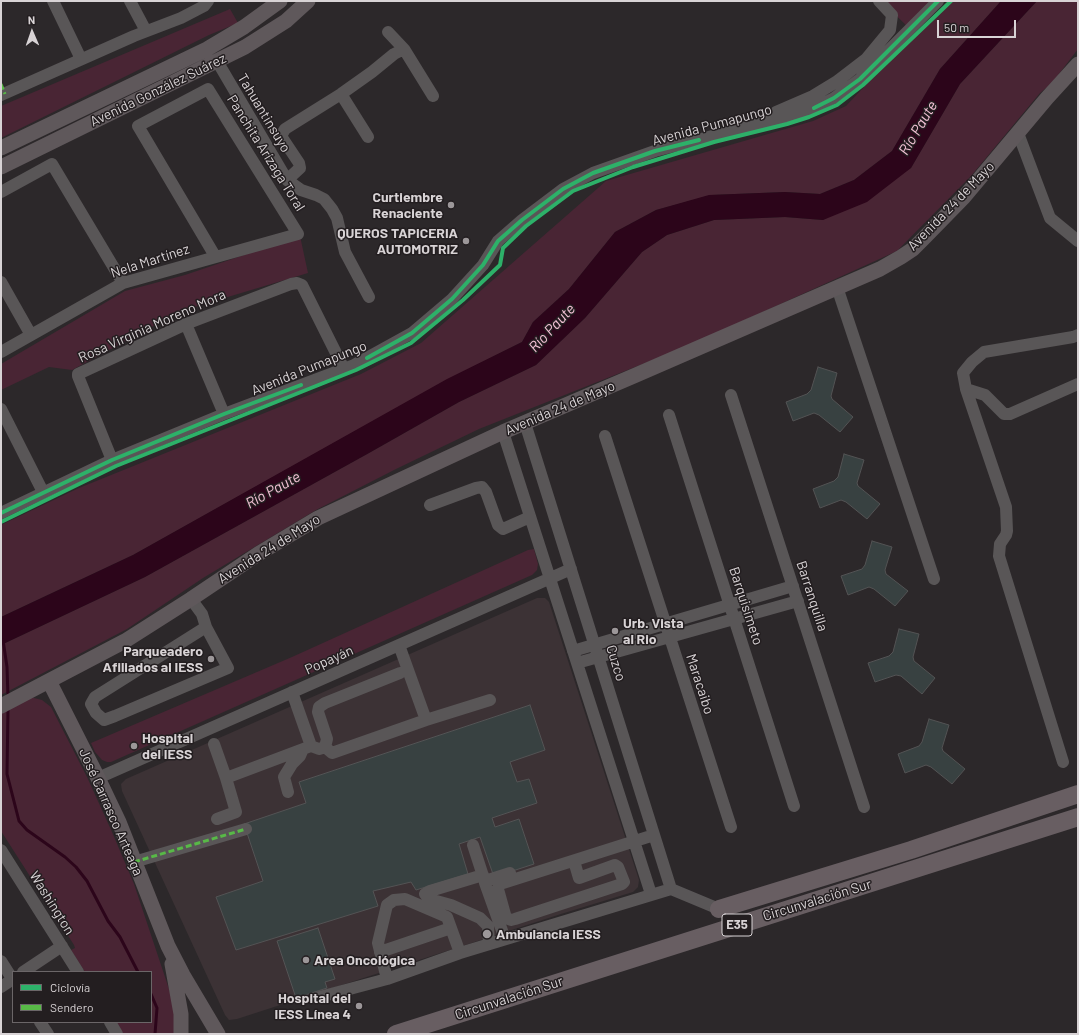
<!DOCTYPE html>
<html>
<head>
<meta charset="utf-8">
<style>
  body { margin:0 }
  #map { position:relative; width:1079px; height:1035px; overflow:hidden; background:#2c282a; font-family:Barlow,sans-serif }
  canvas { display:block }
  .frame { position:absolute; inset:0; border:2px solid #d8d3d5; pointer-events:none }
  .legend { position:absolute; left:12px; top:971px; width:140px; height:52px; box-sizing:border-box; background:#231e20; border:1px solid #6b6668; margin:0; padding:5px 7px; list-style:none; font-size:12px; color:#d8d3d5 }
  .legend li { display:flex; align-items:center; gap:8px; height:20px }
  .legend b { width:20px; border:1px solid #6b6668 }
  .north { position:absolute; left:12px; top:12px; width:40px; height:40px; -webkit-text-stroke:3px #231e20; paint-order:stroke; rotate:358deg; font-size:11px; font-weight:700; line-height:16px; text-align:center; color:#d8d3d5 }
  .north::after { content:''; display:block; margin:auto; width:14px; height:18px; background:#d8d3d5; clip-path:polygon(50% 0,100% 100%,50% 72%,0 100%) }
  .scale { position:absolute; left:937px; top:20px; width:79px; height:18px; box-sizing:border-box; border:2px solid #d8d3d5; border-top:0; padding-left:5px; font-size:12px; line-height:14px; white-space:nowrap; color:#d8d3d5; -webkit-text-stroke:3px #231e20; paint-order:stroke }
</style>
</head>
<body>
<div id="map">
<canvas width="1079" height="1035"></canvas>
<div class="frame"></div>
<ul class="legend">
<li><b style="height:5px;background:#2db169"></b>Ciclovía</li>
<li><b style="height:5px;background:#58b947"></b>Sendero</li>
</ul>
<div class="north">N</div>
<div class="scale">50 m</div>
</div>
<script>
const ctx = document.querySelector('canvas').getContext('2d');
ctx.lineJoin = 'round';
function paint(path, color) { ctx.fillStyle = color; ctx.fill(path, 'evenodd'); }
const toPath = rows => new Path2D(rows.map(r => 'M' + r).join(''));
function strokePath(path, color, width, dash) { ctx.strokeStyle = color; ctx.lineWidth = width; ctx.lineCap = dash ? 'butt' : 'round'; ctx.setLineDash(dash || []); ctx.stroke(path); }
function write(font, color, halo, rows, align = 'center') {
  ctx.font = font + ' Barlow,sans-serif'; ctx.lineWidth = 3; ctx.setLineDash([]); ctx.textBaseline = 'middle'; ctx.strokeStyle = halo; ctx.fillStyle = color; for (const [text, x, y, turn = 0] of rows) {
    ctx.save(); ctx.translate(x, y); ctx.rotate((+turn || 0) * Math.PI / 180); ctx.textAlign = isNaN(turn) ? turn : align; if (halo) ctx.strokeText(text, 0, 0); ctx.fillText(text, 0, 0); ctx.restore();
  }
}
paint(toPath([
  [537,598,545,598,549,602,639,880,638,887,633,892,561,914,237,1019,229,1020,225,1015,122,791,121,784,126,779]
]), '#3c3235');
paint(toPath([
  [881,1,937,1,909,28],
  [948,1,1001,1,940,69,892,151,854,180,820,194,785,192,712,195,656,210,615,232,569,289,533,322,522,342,451,378,133,555,1,617,1,525,79,488,361,374,421,343,606,181,813,121,846,106,912,36],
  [1037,1,1078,1,1078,49,1052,83,1040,93,971,176,897,251,688,346,479,429,396,469,316,510,203,578,127,629,1,695,1,645,145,577,369,453,459,402,536,365,585,318,642,252,667,235,714,220,785,217,823,220,911,168,960,84],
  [230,9,238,23,209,35,1,138,1,106],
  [300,236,308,273,181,311,72,370,49,367,1,390,1,364,125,291,185,275],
  [534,549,538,564,537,570,532,575,111,762,107,762,102,760,95,752,91,743,292,657,528,550],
  [28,698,34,698,42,700,51,707,87,777,112,832,134,884,177,1013,176,1034,123,1034,116,1022,151,1022,151,972,85,972,71,950,75,948,74,945,1,831,1,708]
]), '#492534');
paint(toPath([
  [1001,1,1037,1,960,84,911,168,867,202,823,220,785,217,714,220,667,235,642,252,585,318,536,365,459,402,369,453,145,577,1,645,1,617,133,555,447,379,522,342,533,322,569,289,615,232,656,210,709,195,785,192,820,194,854,180,892,151,940,69]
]), '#2c051a');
strokePath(toPath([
  [3,640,7,667,8,697],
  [8,708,7,774,19,821,27,830,65,857,76,867,87,881,108,921,120,937,138,972],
  [151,994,157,1008,155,1034]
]), '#2c051a', 3);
const building = toPath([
  [818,367,837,373,831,396,832,399,853,417,840,432,819,415,814,413,793,421,786,402,807,394,811,390,818,367],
  [844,454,864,460,857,483,858,486,880,504,867,519,846,502,841,500,820,508,813,489,834,481,838,477,844,454],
  [872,541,892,547,885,570,886,574,908,591,895,606,874,589,869,587,848,595,841,576,862,569,865,565,872,541],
  [899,629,919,634,913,657,914,661,935,678,922,694,901,676,896,675,875,682,868,663,889,656,893,652,899,629],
  [530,705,545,750,510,762,517,782,529,779,537,803,492,818,495,827,519,819,534,864,494,877,480,837,459,844,468,874,416,890,411,882,373,891,378,906,236,950,216,897,263,881,244,824,306,803,299,782,530,705],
  [929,719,949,725,942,748,943,751,965,769,952,784,931,767,926,765,905,773,898,754,919,746,922,742,929,719],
  [318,928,335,979,325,982,327,988,296,998,277,941,318,928]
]);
paint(building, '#384141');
strokePath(building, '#535354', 1);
strokePath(toPath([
  [53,1,81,59],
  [130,1,146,31],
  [388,32,404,49,433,96],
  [217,61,287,180,301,190,316,195,324,199,332,209,337,218,345,252,369,297],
  [341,94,368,137],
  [1,95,134,36,181,18,204,6,208,1],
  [776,112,813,96,836,82,866,59,890,30,892,15,879,1],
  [1018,133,1050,218,1078,241],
  [287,180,300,168,299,163,281,136,285,129,341,94,372,72,394,54,404,49],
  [1,192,52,164,123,283],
  [1,282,31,335],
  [837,287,934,579],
  [186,324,224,414],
  [1,352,123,283,298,234,208,89,138,126,215,256],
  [966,389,985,395,1004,414,1010,414,1078,384],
  [731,395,864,807],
  [1,409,43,492],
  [669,415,794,806],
  [525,423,671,889],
  [503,432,651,894],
  [605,436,731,827],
  [112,460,78,376,78,374,186,324,291,284,297,283,302,285,344,369],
  [430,505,476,488,482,487,486,492,498,525,503,529,530,517],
  [1,513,112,460,224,414,354,365,412,333,452,299,483,265,498,241,522,220,563,189,593,173,655,151,808,111,834,98,860,79,938,1],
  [191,599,202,614,206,627,228,668,115,716,104,720,96,713,91,704,95,697,206,627],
  [399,645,426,720,490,700],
  [573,651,793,586],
  [577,663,798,601],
  [292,692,311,746,319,749,325,747,327,739,318,712,319,707,325,703,400,673],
  [214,744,226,778],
  [325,747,332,753,426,720],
  [1063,762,999,556,1000,544,1006,535,1007,531,1006,507,966,389,963,373,972,362,984,352,1073,337,1078,335],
  [98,778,571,569],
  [288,792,284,777,292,764,300,756,303,749],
  [217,819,236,812,226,778,311,746],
  [473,845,485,882],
  [1,850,78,972],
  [574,861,579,878,615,865,618,867,624,882,622,884,515,919,511,920,506,918,498,889,499,885,503,883,654,835],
  [134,862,246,829],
  [483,875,430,891,425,894,429,899,451,905,480,918,488,926,489,944],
  [505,939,485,883,488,880,510,873],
  [380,952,451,928],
  [1,961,13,980],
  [23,972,62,946],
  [387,979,378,943,387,905,394,900,405,899,447,917,460,953],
  [1,987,13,979],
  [316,998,387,979,460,953,671,889,719,909],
  [40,1022,48,1034],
  [110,1022,117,1034]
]), '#595657', 12);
strokePath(toPath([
  [1,148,207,49,244,27,280,1],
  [1,167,245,47,286,21,308,1],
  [49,681,98,778,119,822,168,946,183,975,218,1034],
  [1,706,125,641,191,599,258,554,318,518,503,432,636,375,880,269,901,257,913,249,923,239,964,197,1047,98,1078,64],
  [172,964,181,1014,181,1034]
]), '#5f585b', 15);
strokePath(toPath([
  [719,909,911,850,1078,794],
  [396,1034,1078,817]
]), '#685e62', 18);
strokePath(toPath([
  [1,84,5,94],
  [134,862,246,829]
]), '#58b947', 3, [6, 3]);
strokePath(toPath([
  [814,108,834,98,860,79,938,1],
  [367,358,412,333,452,299,483,265,498,241,522,220,563,189,593,173,655,151,699,140],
  [1,513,112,460,224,414,301,385],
  [1,522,116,466,356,370,411,343,463,300,500,265,503,248,526,226,573,191,633,167,714,142,787,124,809,117,837,105,863,85,951,1]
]), '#2db169', 4);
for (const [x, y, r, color] of [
  [451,205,4,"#9c9799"],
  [466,241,4,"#9c9799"],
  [615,631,4,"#9c9799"],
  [211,659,4,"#9c9799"],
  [134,746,4,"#9c9799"],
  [487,934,5,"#9c9799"],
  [306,960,4,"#9c9799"],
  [359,1006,4,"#9c9799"]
]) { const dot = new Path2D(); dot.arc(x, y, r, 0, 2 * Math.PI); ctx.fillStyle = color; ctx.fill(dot); strokePath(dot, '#231e20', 1.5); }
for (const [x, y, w] of [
  [737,925,30]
]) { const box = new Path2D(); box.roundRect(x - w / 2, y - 11, w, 22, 3); ctx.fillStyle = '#231e20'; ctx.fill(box); strokePath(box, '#d8d3d5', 1); }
write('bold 13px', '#d8d3d5', null, [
  ["E35",737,925]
]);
write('14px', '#d8d3d5', '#231e20', [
  ["Avenida González Suárez",158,90,-26],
  ["Tahuantinsuyo",264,113,59],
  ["Avenida Pumapungo",712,125,-15],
  ["Panchita Arízaga Toral",266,153,58],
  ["Avenida 24 de Mayo",951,206,-46],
  ["Nela Martínez",150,261,-18],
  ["Rosa Virginia Moreno Mora",152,326,-24],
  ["Avenida Pumapungo",309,368,-22],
  ["Avenida 24 de Mayo",560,408,-23],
  ["Avenida 24 de Mayo",269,549,-32],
  ["Barranquilla",812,596,72],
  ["Barquisimeto",746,606,72],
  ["Popayán",329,660,-24],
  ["Cuzco",616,663,73],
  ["Maracaibo",700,684,72],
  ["José Carrasco Arteaga",111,812,66],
  ["Circunvalación Sur",817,900,-17],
  ["Washington",52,903,58],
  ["Circunvalación Sur",509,998,-18]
]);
write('bold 14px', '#d8d3d5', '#231e20', [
  ["Curtiembre",443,197],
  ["Renaciente",443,213],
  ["QUEROS TAPICERIA",458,233],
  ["AUTOMOTRIZ",458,249],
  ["Urb. Vista",623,623,"left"],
  ["al Rio",623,639,"left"],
  ["Parqueadero",203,651],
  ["Afiliados al IESS",203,667],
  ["Hospital",142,738,"left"],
  ["del IESS",142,754,"left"],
  ["Ambulancia IESS",496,934,"left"],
  ["Area Oncológica",314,960,"left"],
  ["Hospital del",351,998],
  ["IESS Línea 4",351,1014]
], 'right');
write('italic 15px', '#f6c3d8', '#231e20', [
  ["Río Paute",918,128,-59],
  ["Río Paute",552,328,-47],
  ["Río Paute",273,490,-29]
]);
</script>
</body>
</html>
